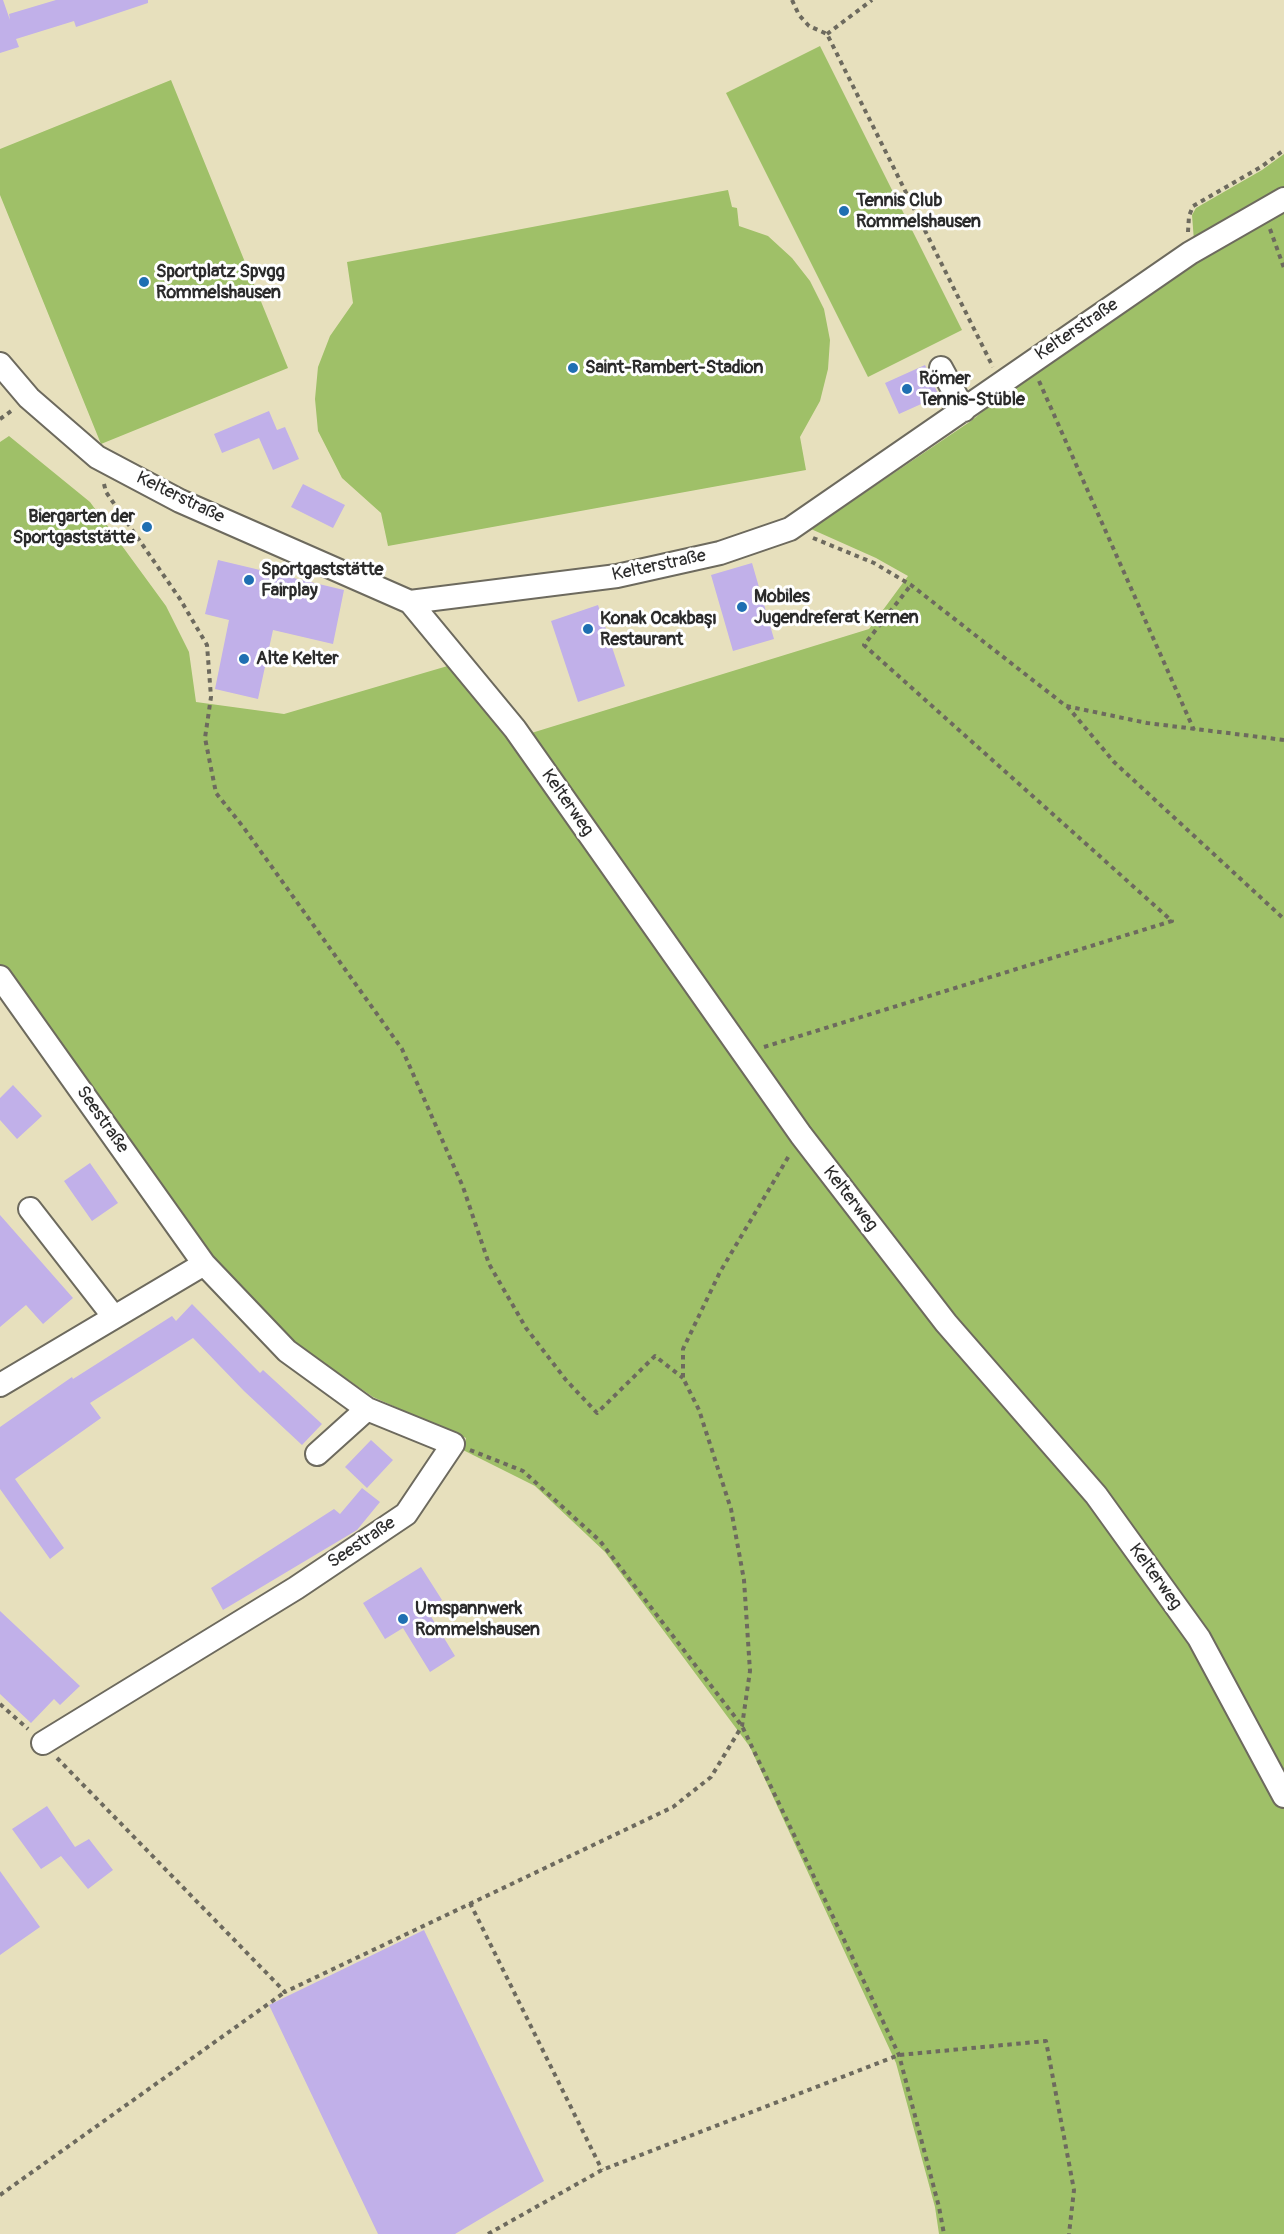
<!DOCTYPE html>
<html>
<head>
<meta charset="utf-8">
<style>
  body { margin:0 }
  canvas { display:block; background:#e7e0bd }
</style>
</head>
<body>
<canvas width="1284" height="2234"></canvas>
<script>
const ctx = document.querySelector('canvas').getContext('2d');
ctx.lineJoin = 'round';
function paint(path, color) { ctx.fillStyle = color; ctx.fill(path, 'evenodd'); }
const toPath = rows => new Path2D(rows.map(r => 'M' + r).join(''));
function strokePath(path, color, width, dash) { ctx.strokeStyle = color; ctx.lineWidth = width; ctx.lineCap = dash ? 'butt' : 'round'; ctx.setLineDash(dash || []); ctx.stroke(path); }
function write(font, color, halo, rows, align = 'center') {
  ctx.font = font + ' Pangolin,sans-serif'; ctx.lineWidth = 6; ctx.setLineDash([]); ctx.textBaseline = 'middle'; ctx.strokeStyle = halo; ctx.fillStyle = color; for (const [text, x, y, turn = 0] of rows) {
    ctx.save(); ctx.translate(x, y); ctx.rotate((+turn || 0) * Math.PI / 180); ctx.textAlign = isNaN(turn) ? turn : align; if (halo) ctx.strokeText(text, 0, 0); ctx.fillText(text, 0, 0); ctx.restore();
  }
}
paint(toPath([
  [820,46,962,330,868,377,726,93],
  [171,80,288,368,101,444,0,195,0,149],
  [1284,154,1284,189,1258,201,1194,241,1192,215,1196,208,1262,170],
  [728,190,732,207,737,208,739,226,768,236,792,258,810,281,824,309,830,340,828,369,820,401,800,437,806,470,388,546,381,513,342,478,318,431,315,399,318,367,330,336,353,303,347,262],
  [1284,211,1284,2234,939,2234,935,2207,896,2063,750,1747,605,1552,535,1486,463,1450,466,1438,373,1397,289,1339,207,1254,0,967,0,442,9,436,90,502,166,606,189,652,196,702,284,714,451,665,512,739,869,629,908,576,876,558,811,529,971,421,1007,392,1194,262]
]), '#9fc068');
paint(toPath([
  [0,0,3,0,10,20,9,14,56,0,148,0,148,3,76,27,74,21,16,39,19,47,0,53],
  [925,365,939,396,899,414,885,383],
  [269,411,277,430,285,427,299,459,273,470,259,438,222,453,214,434],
  [303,484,345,505,333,528,291,507],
  [218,560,344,590,333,644,273,630,258,699,215,689,229,620,205,614],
  [752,563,774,639,733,651,711,575],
  [598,605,625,686,578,702,551,621],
  [13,1085,42,1116,17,1139,0,1120,0,1098],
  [90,1163,118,1203,92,1221,64,1181],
  [0,1215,73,1298,43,1324,26,1305,0,1327],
  [192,1304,260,1373,263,1370,322,1424,302,1445,244,1391,193,1338,90,1403,101,1418,15,1479,64,1548,50,1559,0,1489,0,1427,72,1377,73,1379,172,1316,176,1321],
  [371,1440,393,1460,367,1488,345,1467],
  [362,1488,380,1502,357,1530,223,1610,211,1588,334,1509,340,1514],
  [421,1567,442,1600,427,1610,455,1656,430,1672,403,1628,385,1639,363,1603],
  [0,1611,80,1686,60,1705,54,1699,31,1723,0,1694],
  [47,1806,75,1847,89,1839,113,1870,88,1889,61,1856,41,1869,12,1829],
  [0,1871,40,1927,0,1955],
  [424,1930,544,2181,455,2234,378,2234,269,2005]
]), '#c1b0e9');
const minor = toPath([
  [0,364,29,398,97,457,180,501,410,602,617,576,720,553,790,529,1190,253,1284,199],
  [941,368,964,410],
  [410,602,515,729,801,1135,946,1323,1096,1495,1199,1638,1284,1796],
  [0,977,204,1264,287,1351,367,1409,453,1444,406,1514,296,1588,43,1743],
  [30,1209,114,1317],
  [0,1385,204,1264],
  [317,1454,367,1409]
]);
strokePath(minor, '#6d6a5e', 26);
strokePath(toPath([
  [792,0,799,15,809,26,827,34,993,367],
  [827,34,872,0],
  [1270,229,1284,268],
  [1188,232,1189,216,1193,206,1261,167,1284,150],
  [1039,381,1194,730],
  [0,419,14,409],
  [104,484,106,492,180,599,207,645,211,697,205,738,216,793,244,828,402,1049,463,1187,489,1264,526,1328,566,1380,597,1413,655,1356,683,1378],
  [813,538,874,563,911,585,1066,706,1147,723,1284,740],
  [1067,706,1114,762,1284,919],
  [764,1047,1172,921,864,645,911,585],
  [470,1450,523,1471,600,1541,742,1726,899,2055,939,2207,944,2234],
  [0,1704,28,1729],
  [57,1758,285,1992,673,1807,711,1777,742,1726,750,1671,744,1580,731,1509,699,1410,683,1378,683,1349,720,1272,790,1154],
  [470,1903,602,2170],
  [0,2195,285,1992],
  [488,2234,602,2170,899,2055,1046,2041,1074,2190,1069,2234]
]), '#6d6a5e', 4, [4.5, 4.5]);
strokePath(minor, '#fff', 22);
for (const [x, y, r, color] of [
  [844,211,6,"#1f6fb2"],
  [144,282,6,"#1f6fb2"],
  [573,368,6,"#1f6fb2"],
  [907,389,6,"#1f6fb2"],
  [147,527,6,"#1f6fb2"],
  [249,580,6,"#1f6fb2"],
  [742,607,6,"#1f6fb2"],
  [588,629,6,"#1f6fb2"],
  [244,659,6,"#1f6fb2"],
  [403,1619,6,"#1f6fb2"]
]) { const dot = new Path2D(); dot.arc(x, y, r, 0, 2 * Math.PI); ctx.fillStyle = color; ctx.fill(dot); strokePath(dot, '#fff', 2); }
write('bold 18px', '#2b2b2b', '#fff', [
  ["Tennis Club",856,201],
  ["Rommelshausen",856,222],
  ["Sportplatz Spvgg",156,272],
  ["Rommelshausen",156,293],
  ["Saint-Rambert-Stadion",585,368],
  ["Römer",919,379],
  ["Tennis-Stüble",919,400],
  ["Biergarten der",135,517,"right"],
  ["Sportgaststätte",135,538,"right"],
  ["Sportgaststätte",261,570],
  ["Fairplay",261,591],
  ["Mobiles",754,597],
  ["Jugendreferat Kernen",754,618],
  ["Konak Ocakbaşı",600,619],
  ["Restaurant",600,640],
  ["Alte Kelter",256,659],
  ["Umspannwerk",415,1609],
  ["Rommelshausen",415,1630]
], 'left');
write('18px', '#2b2b2b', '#fff', [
  ["Kelterstraße",1077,330,-34],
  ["Kelterstraße",180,498,26],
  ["Kelterstraße",659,566,-12],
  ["Kelterweg",567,803,55],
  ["Seestraße",102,1120,55],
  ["Kelterweg",850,1199,52],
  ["Seestraße",362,1543,-34],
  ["Kelterweg",1155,1577,54]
]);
</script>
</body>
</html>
